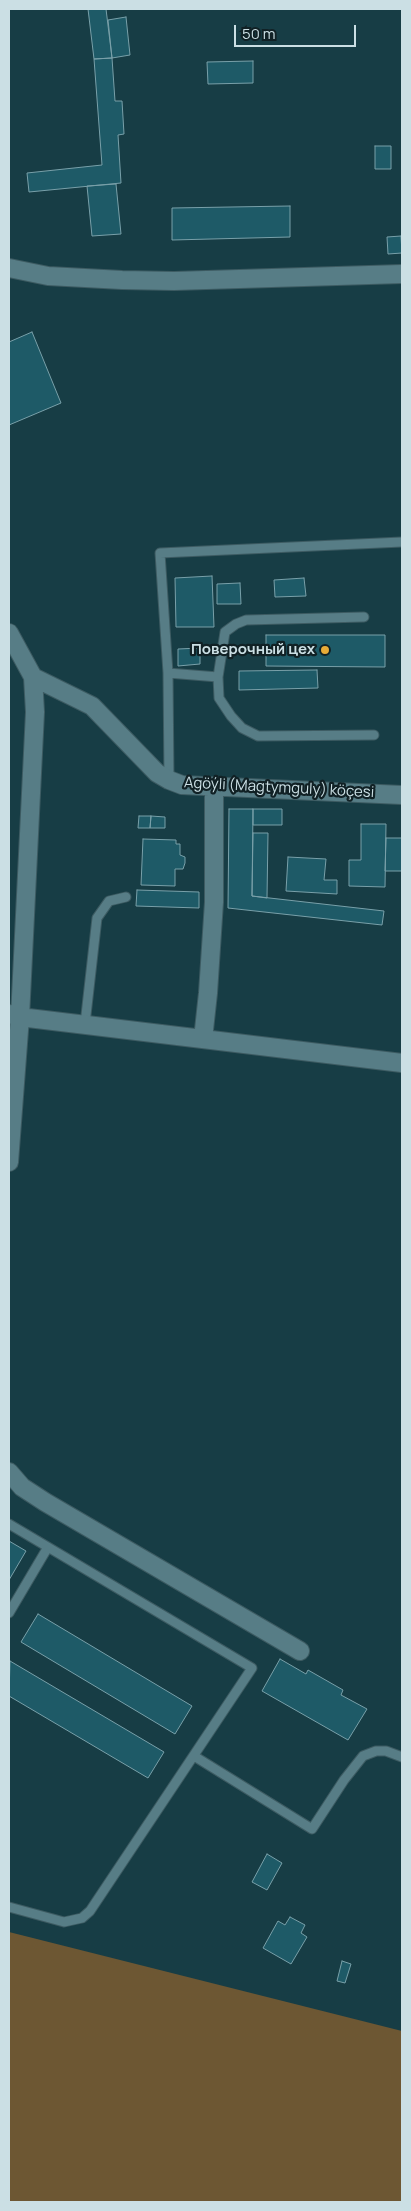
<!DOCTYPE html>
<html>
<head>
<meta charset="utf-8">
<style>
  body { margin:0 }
  #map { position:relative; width:411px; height:2211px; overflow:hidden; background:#173d45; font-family:Manrope,sans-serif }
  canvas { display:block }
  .frame { position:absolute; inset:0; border:10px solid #cbdfe4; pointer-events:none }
  .scale { position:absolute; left:234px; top:25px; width:122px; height:22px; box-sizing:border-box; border:2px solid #cbdfe4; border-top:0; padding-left:6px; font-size:15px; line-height:18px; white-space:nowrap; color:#cbdfe4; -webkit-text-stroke:4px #112125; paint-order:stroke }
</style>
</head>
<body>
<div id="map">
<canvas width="411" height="2211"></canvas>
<div class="frame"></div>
<div class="scale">50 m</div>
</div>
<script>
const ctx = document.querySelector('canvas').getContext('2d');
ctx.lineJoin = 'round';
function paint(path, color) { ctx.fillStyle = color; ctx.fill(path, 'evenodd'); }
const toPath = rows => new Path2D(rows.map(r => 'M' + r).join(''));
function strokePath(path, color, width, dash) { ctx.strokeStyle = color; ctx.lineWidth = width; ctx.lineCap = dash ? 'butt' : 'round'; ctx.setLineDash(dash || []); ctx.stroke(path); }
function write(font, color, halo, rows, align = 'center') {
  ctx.font = font + ' Manrope,sans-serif'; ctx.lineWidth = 4.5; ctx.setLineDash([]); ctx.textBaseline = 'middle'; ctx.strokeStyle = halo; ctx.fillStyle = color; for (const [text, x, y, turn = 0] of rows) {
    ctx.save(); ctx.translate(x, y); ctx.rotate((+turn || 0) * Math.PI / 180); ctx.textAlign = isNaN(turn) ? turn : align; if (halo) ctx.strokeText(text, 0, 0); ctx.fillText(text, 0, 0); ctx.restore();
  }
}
paint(toPath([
  [9,1932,402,2031,402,2202,9,2202]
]), '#6d5733');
const building = toPath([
  [88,9,106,9,112,58,94,59,88,9],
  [126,17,130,55,112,58,108,20,126,17],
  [112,58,115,101,122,101,124,134,118,135,121,183,29,192,27,173,102,165,94,59,112,58],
  [253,61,253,83,208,84,207,62,253,61],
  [375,146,391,146,391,169,375,169,375,146],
  [116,184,121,234,92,236,87,186,116,184],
  [290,206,290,237,172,240,172,208,290,206],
  [401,236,402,253,388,254,387,237,401,236],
  [32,332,61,403,9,425,9,342,32,332],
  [212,576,214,627,176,627,175,578,212,576],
  [304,578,306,596,275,597,274,580,304,578],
  [240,583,241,604,217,604,217,584,240,583],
  [266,635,385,635,385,667,266,666,266,635],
  [200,648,200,664,178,666,178,649,200,648],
  [317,670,318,688,239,690,239,671,317,670],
  [229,809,253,809,252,896,384,911,382,925,228,908,229,809],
  [253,809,282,809,282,825,253,825,253,809],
  [139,816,151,816,150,828,138,828,139,816],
  [151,816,165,817,165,828,150,828,151,816],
  [361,824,386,824,385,887,349,886,349,860,361,860,361,824],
  [253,833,268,833,267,898,252,896,253,833],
  [386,838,402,838,402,871,385,871,386,838],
  [143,839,176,840,176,844,180,844,180,855,185,857,185,863,183,869,175,869,175,886,141,885,143,839],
  [288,857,326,859,324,880,337,880,337,894,286,891,288,857],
  [137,890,199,892,199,908,136,906,137,890],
  [9,1541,26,1551,9,1580,9,1541],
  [38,1614,192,1706,175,1734,21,1642,38,1614],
  [280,1659,306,1674,308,1670,343,1690,341,1695,367,1709,348,1740,262,1691,280,1659],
  [10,1661,164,1752,148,1778,9,1696,10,1661],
  [267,1854,282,1863,267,1890,252,1882,267,1854],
  [290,1917,305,1925,301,1933,307,1937,291,1964,263,1948,278,1921,285,1925,290,1917],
  [342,1961,351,1964,345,1983,337,1981,342,1961]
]);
paint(building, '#1e5a67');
strokePath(building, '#79a0a9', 1);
const service = toPath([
  [364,617,246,620,236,624,225,632,218,677,219,698,231,716,242,728,258,736,374,735],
  [168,673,218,677],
  [169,780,168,673,160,553,402,542],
  [85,1024,97,918,109,901,126,897],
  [9,1524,252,1668,90,1911,82,1918,64,1922,9,1907],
  [9,1613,48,1547],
  [194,1756,312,1829,344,1780,363,1756,376,1751,386,1751,402,1757]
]);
const minor = toPath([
  [9,268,48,276,122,280,174,281,402,274],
  [9,633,33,677,92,706,157,773,169,780,182,785,402,795],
  [9,1014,20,1017,402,1063],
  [203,1039,208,993,214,902,214,786],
  [9,1162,20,1017,35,712,33,677],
  [9,1472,22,1487,45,1502,300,1651]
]);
strokePath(service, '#3d5b62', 11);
strokePath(minor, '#3d5b62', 20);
strokePath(service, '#577d86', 9);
strokePath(minor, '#577d86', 18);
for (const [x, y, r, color] of [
  [325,650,5,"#e8ab37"]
]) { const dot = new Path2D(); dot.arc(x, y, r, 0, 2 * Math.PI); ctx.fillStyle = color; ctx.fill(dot); strokePath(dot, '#112125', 2); }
write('bold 15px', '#cbdfe4', '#112125', [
  ["Поверочный цех",315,650]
], 'right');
write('15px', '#cbdfe4', '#112125', [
  ["Agöýli (Magtymguly) köçesi",279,788,3]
]);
</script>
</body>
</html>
